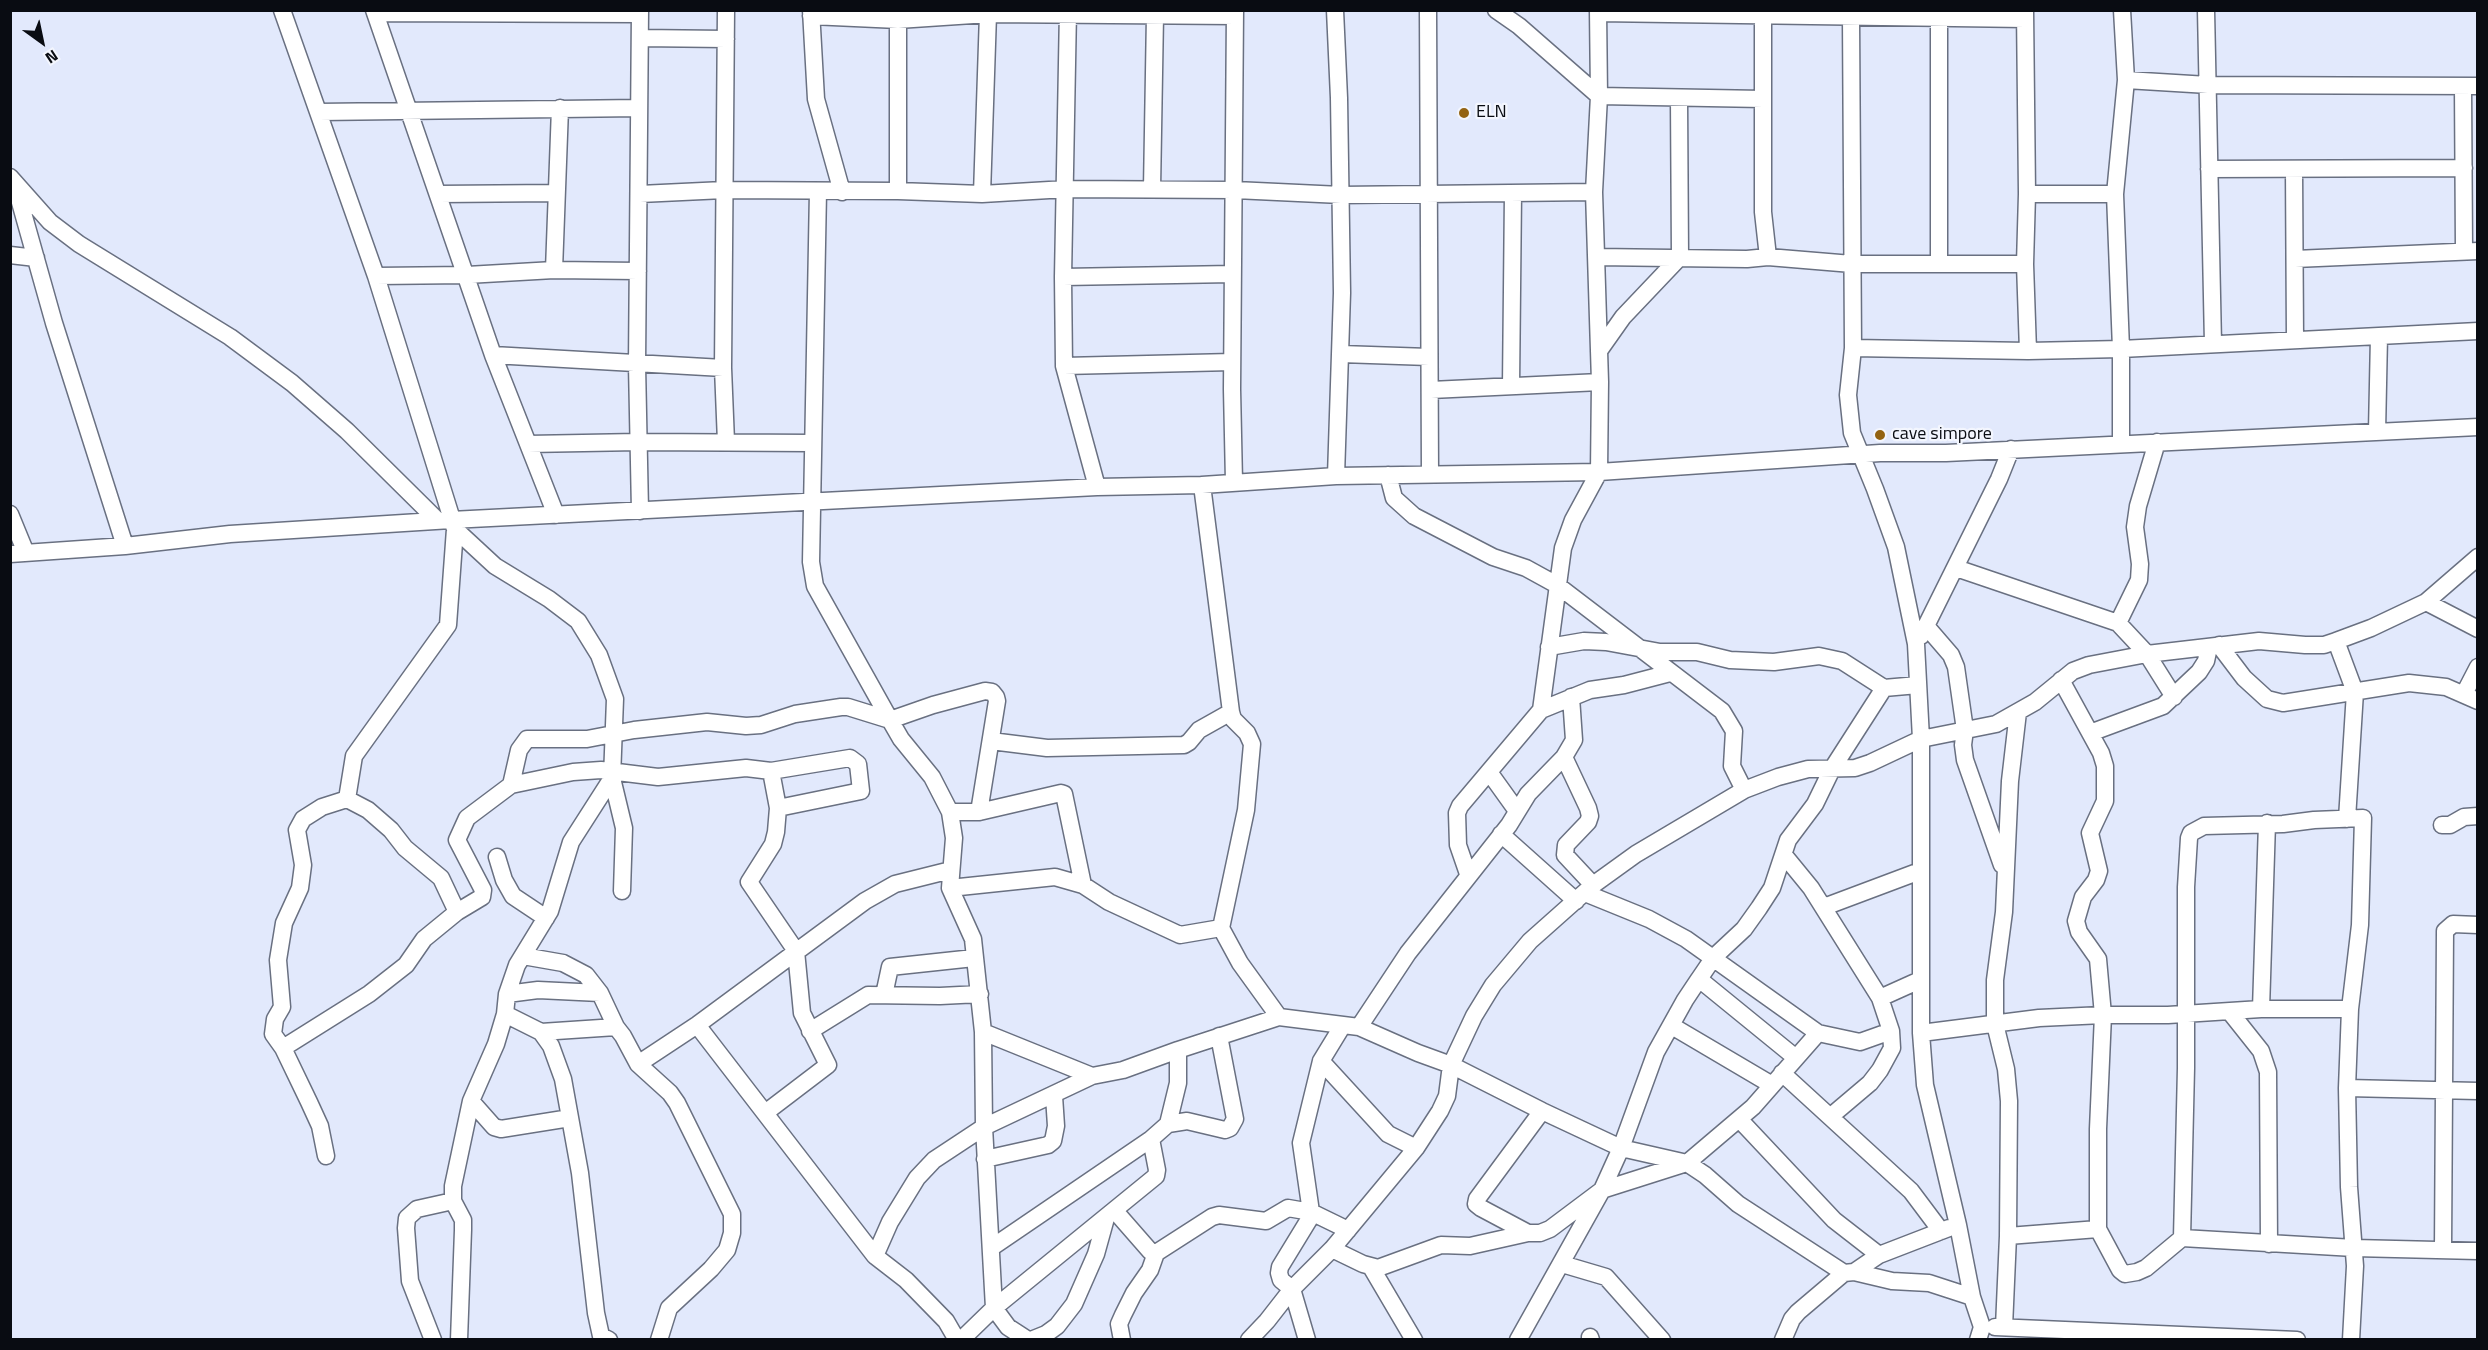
<!DOCTYPE html>
<html>
<head>
<meta charset="utf-8">
<style>
  body { margin:0 }
  #map { position:relative; width:2488px; height:1350px; overflow:hidden; background:#e2e9fc; font-family:"Titillium Web",sans-serif }
  canvas { display:block }
  .frame { position:absolute; inset:0; border:12px solid #090c12; pointer-events:none }
  .north { position:absolute; left:12px; top:12px; width:60px; height:60px; -webkit-text-stroke:4px #f3f6fe; paint-order:stroke; rotate:147deg; font-size:16px; font-weight:700; line-height:24px; text-align:center; color:#090c12 }
  .north::after { content:''; display:block; margin:auto; width:21px; height:27px; background:#090c12; clip-path:polygon(50% 0,100% 100%,50% 72%,0 100%) }
</style>
</head>
<body>
<div id="map">
<canvas width="2488" height="1350"></canvas>
<div class="frame"></div>
<div class="north">N</div>
</div>
<script>
const ctx = document.querySelector('canvas').getContext('2d');
ctx.lineJoin = 'round';
const toPath = rows => new Path2D(rows.map(r => 'M' + r).join(''));
function strokePath(path, color, width, dash) { ctx.strokeStyle = color; ctx.lineWidth = width; ctx.lineCap = dash ? 'butt' : 'round'; ctx.setLineDash(dash || []); ctx.stroke(path); }
function write(font, color, halo, rows, align = 'center') {
  ctx.font = font + ' "Titillium Web",sans-serif'; ctx.lineWidth = 4.5; ctx.setLineDash([]); ctx.textBaseline = 'middle'; ctx.strokeStyle = halo; ctx.fillStyle = color; for (const [text, x, y, turn = 0] of rows) {
    ctx.save(); ctx.translate(x, y); ctx.rotate((+turn || 0) * Math.PI / 180); ctx.textAlign = isNaN(turn) ? turn : align; if (halo) ctx.strokeText(text, 0, 0); ctx.fillText(text, 0, 0); ctx.restore();
  }
}
const minor = toPath([
  [282,10,376,276,455,529,448,625,354,756,347,799],
  [374,10,493,355,556,515],
  [811,10,816,99,842,192],
  [1068,10,1063,277,1064,366,1097,487],
  [1335,10,1339,98,1342,293,1336,476],
  [1428,10,1430,474],
  [1496,10,1519,26,1599,96,1763,99],
  [1763,10,1763,212,1768,257],
  [2025,10,2027,194,2025,264,2028,351],
  [2206,10,2213,344],
  [375,13,640,14],
  [1598,13,2025,19],
  [811,16,898,20,988,14,1235,16],
  [1851,17,1853,348,1848,395,1852,433,1875,489,1896,547,1916,644,1921,739,1921,1033,1925,1085,1958,1225,1972,1297,1982,1327,1978,1340],
  [640,38,726,39],
  [2126,80,2208,85,2478,86],
  [2463,86,2464,251],
  [319,112,639,108],
  [2209,169,2464,168],
  [2294,169,2295,340],
  [10,177,50,222,79,244,230,337,292,383,347,431,438,521],
  [16,188,54,323,125,546],
  [1152,189,1155,15],
  [818,191,811,562,815,586,890,720,933,705,985,691,992,692,996,697,997,701,979,812],
  [898,191,898,20],
  [439,194,556,193],
  [640,194,724,190,898,191,982,194,1066,189,1235,190,1341,195,1594,192],
  [982,194,988,14],
  [2027,194,2115,194],
  [10,255,36,258],
  [1597,257,1747,259,1768,257,1852,264,2025,264],
  [2295,259,2478,251],
  [1939,264,1939,18],
  [554,270,560,108],
  [376,276,467,275,554,270,638,271],
  [1063,277,1232,274],
  [1853,348,2028,351,2121,349,2478,331],
  [1599,351,1623,317,1680,257,1679,99],
  [1341,354,1429,357],
  [493,355,723,368],
  [1064,366,1232,362],
  [1511,386,1513,193],
  [1431,390,1600,382],
  [2377,432,2379,336],
  [726,442,723,368,726,10],
  [2121,443,2121,349,2115,194,2126,80,2122,10],
  [528,444,638,442,812,443],
  [1388,475,1394,498,1414,516,1493,557,1526,568,1557,585,1722,711,1734,731,1732,766,1744,790],
  [1234,482,1232,389,1235,10],
  [1202,485,1231,712,1233,719,1247,733,1252,744,1246,810,1221,928],
  [640,511,637,365,640,10],
  [10,514,26,553],
  [455,529,495,566,549,599,578,621,599,655,615,699,612,778,571,842,550,911,517,965,507,994,505,1014,496,1044,471,1101,453,1186,453,1201,463,1220,463,1230,459,1340],
  [10,554,125,546,230,534,451,520,1097,487,1202,485,1336,476,1599,472,1880,453,1946,453,2478,427],
  [1956,568,2118,623,2147,654,2174,697],
  [2426,602,2478,629],
  [2118,623,2139,580,2140,564,2135,527,2138,506,2157,442],
  [1926,626,1951,655,1956,667,1965,730,1963,745,1965,760,2002,865],
  [1921,636,1999,479,2011,449],
  [2336,641,2355,692,2347,819],
  [2219,645,2244,678,2267,699,2283,703,2409,683,2446,687,2478,701],
  [1549,647,1584,641,1606,642,1660,652,1697,652,1730,660,1774,662,1819,656,1842,661,1884,688,1918,685],
  [2464,694,2478,667],
  [1541,710,1590,690,1624,685,1670,673],
  [2090,733,2163,706,2199,672,2206,661,2209,647],
  [991,741,1047,748,1184,745,1189,742,1199,730,1231,712],
  [1564,757,1588,808,1590,816,1588,822,1566,845,1565,855,1593,885],
  [1489,772,1517,811],
  [612,778,624,828,622,891],
  [511,785,519,750,527,739,587,739,634,730,707,722,746,726,761,725,795,714,841,707,848,707,890,720,901,739,932,777,950,812,954,838,950,888,973,939,983,1032,984,1127,994,1308,1008,1327,1028,1340],
  [950,812,979,812,1061,793,1064,794,1083,885,1109,902,1180,935,1221,928,1240,963,1279,1017],
  [2442,825,2450,825,2464,817,2478,816],
  [1501,834,1576,901],
  [497,857,504,880,513,896,546,918],
  [1468,874,1458,845,1457,813,1460,806,1541,710,1563,548,1573,520,1599,472,1600,382,1594,192,1599,96,1598,10],
  [950,888,1055,877,1083,885],
  [1585,893,1649,919,1686,939,1818,1033,1860,1042,1891,1031,1880,998,1811,888,1784,855],
  [1824,907,1920,871],
  [523,956,563,963,586,975,600,993,616,1027],
  [507,994,538,990,600,993],
  [884,995,890,967,974,958],
  [1880,998,1920,980],
  [2261,1009,2267,823],
  [2230,1012,2261,1051,2268,1072,2269,1244],
  [505,1014,541,1032,551,1046,563,1079,580,1173,596,1313,601,1336,609,1340],
  [697,1025,875,1256,890,1222,917,1178,934,1160,984,1127,1092,1076,1123,1070,1178,1050,1279,1017,1359,1027,1418,1053,1451,1065,1542,1111,1621,1148,1687,1163,1705,1175,1738,1204,1844,1273,1854,1272,1892,1281,1929,1283,1972,1297],
  [1343,1025,1321,1061,1301,1143,1311,1212,1348,1230],
  [1672,1026,1772,1085],
  [1359,1027,1408,953,1509,825,1528,794,1564,757,1574,740,1571,697],
  [810,1031,868,995,940,996,980,994],
  [541,1032,616,1027,623,1036,638,1064,670,1093,677,1103,732,1214,732,1233,727,1250,711,1269,669,1308,659,1340],
  [983,1032,1092,1076],
  [1921,1033,2039,1018,2103,1015,2168,1015,2261,1009,2350,1009,2347,1088,2349,1187,2355,1266,2351,1340],
  [283,1048,369,994,406,965,424,939,457,912,482,897,483,890,457,840,467,818,511,785,573,772,601,770,658,777,746,768,771,771,850,758,858,764,861,791,778,808,771,771],
  [1796,1058,1699,979,1714,957,1744,929,1759,908,1772,888,1788,840,1815,804,1832,769,1884,688],
  [1321,1061,1388,1134,1416,1148],
  [638,1064,697,1025,865,901,895,884,951,870],
  [1782,1073,1911,1191,1941,1231],
  [2347,1088,2478,1091],
  [471,1101,494,1127,501,1129,570,1118],
  [1542,1111,1477,1199,1476,1204,1481,1208,1528,1233,1540,1233,1550,1229,1602,1190,1687,1163,1753,1107,1818,1033],
  [765,1113,828,1065,802,1013,796,951,749,882,773,844,776,832,778,808],
  [1831,1116,1870,1083,1880,1070,1892,1048,1891,1031],
  [1739,1119,1834,1220,1879,1255],
  [1168,1124,1178,1083,1178,1050],
  [326,1156,320,1126,309,1102,283,1048,273,1034,275,1019,282,1007,278,960,284,923,300,888,303,865,297,830,303,819,322,807,347,799,368,810,391,830,405,848,441,878,457,912],
  [985,1159,1048,1145,1053,1141,1056,1126,1054,1096],
  [1115,1211,1150,1251,1156,1253,1212,1217,1219,1215,1266,1221,1288,1208,1311,1212],
  [2098,1229,2120,1270,2125,1274,2137,1272,2146,1268,2182,1238,2186,1068,2186,887,2189,838,2191,833,2204,826,2283,824,2314,820,2363,818,2360,925,2350,1009],
  [2008,1236,2098,1229,2098,1129,2103,1015,2098,959,2079,932,2076,921,2083,897,2096,880,2099,871,2090,833,2105,801,2105,766,2101,753,2061,680],
  [2182,1238,2354,1248,2478,1251],
  [991,1248,1151,1139],
  [1332,1249,1363,1264,1378,1268,1441,1245,1470,1246,1528,1233],
  [2443,1249,2445,931,2453,924,2478,925],
  [875,1256,906,1280,946,1321,957,1340],
  [1562,1264,1606,1277,1662,1340],
  [1371,1267,1414,1340],
  [1854,1272,1879,1255,1949,1228],
  [1995,1327,2297,1340],
  [2004,1327,2008,1236,2009,1101,2006,1069,1995,1024,1995,980,2004,912,2010,781,2018,712],
  [1590,1337,1591,1340],
  [433,1340,410,1281,406,1228,407,1218,417,1209,453,1201],
  [961,1340,994,1308,1156,1176,1157,1170,1151,1139,1168,1124,1187,1121,1225,1130,1230,1128,1235,1119,1219,1036],
  [1031,1340,1046,1334,1057,1326,1074,1304,1096,1254,1106,1218],
  [1122,1340,1119,1324,1123,1315,1134,1293,1150,1270,1156,1253],
  [1249,1340,1267,1321,1292,1289,1332,1249,1416,1148,1440,1111,1447,1096,1451,1065,1474,1016,1493,985,1530,941,1593,885,1636,854,1744,790,1778,777,1808,769,1855,768,1870,763,1921,739,1996,724,2035,702,2073,671,2089,665,2147,654,2259,641,2305,645,2324,645,2336,641,2371,628,2426,602,2478,557],
  [1307,1340,1292,1289,1281,1280,1279,1273,1280,1267,1313,1213],
  [1518,1340,1602,1190,1621,1148,1656,1052,1685,1000,1699,979],
  [1783,1340,1792,1319,1798,1312,1844,1273]
]);
strokePath(minor, '#697081', 19);
strokePath(minor, '#fff', 16);
for (const [x, y, r, color] of [
  [1464,113,6,"#936312"],
  [1880,435,6,"#936312"]
]) { const dot = new Path2D(); dot.arc(x, y, r, 0, 2 * Math.PI); ctx.fillStyle = color; ctx.fill(dot); strokePath(dot, '#f3f6fe', 2); }
write('18px', '#090c12', '#f3f6fe', [
  ["ELN",1476,113],
  ["cave simpore",1892,435]
], 'left');
</script>
</body>
</html>
